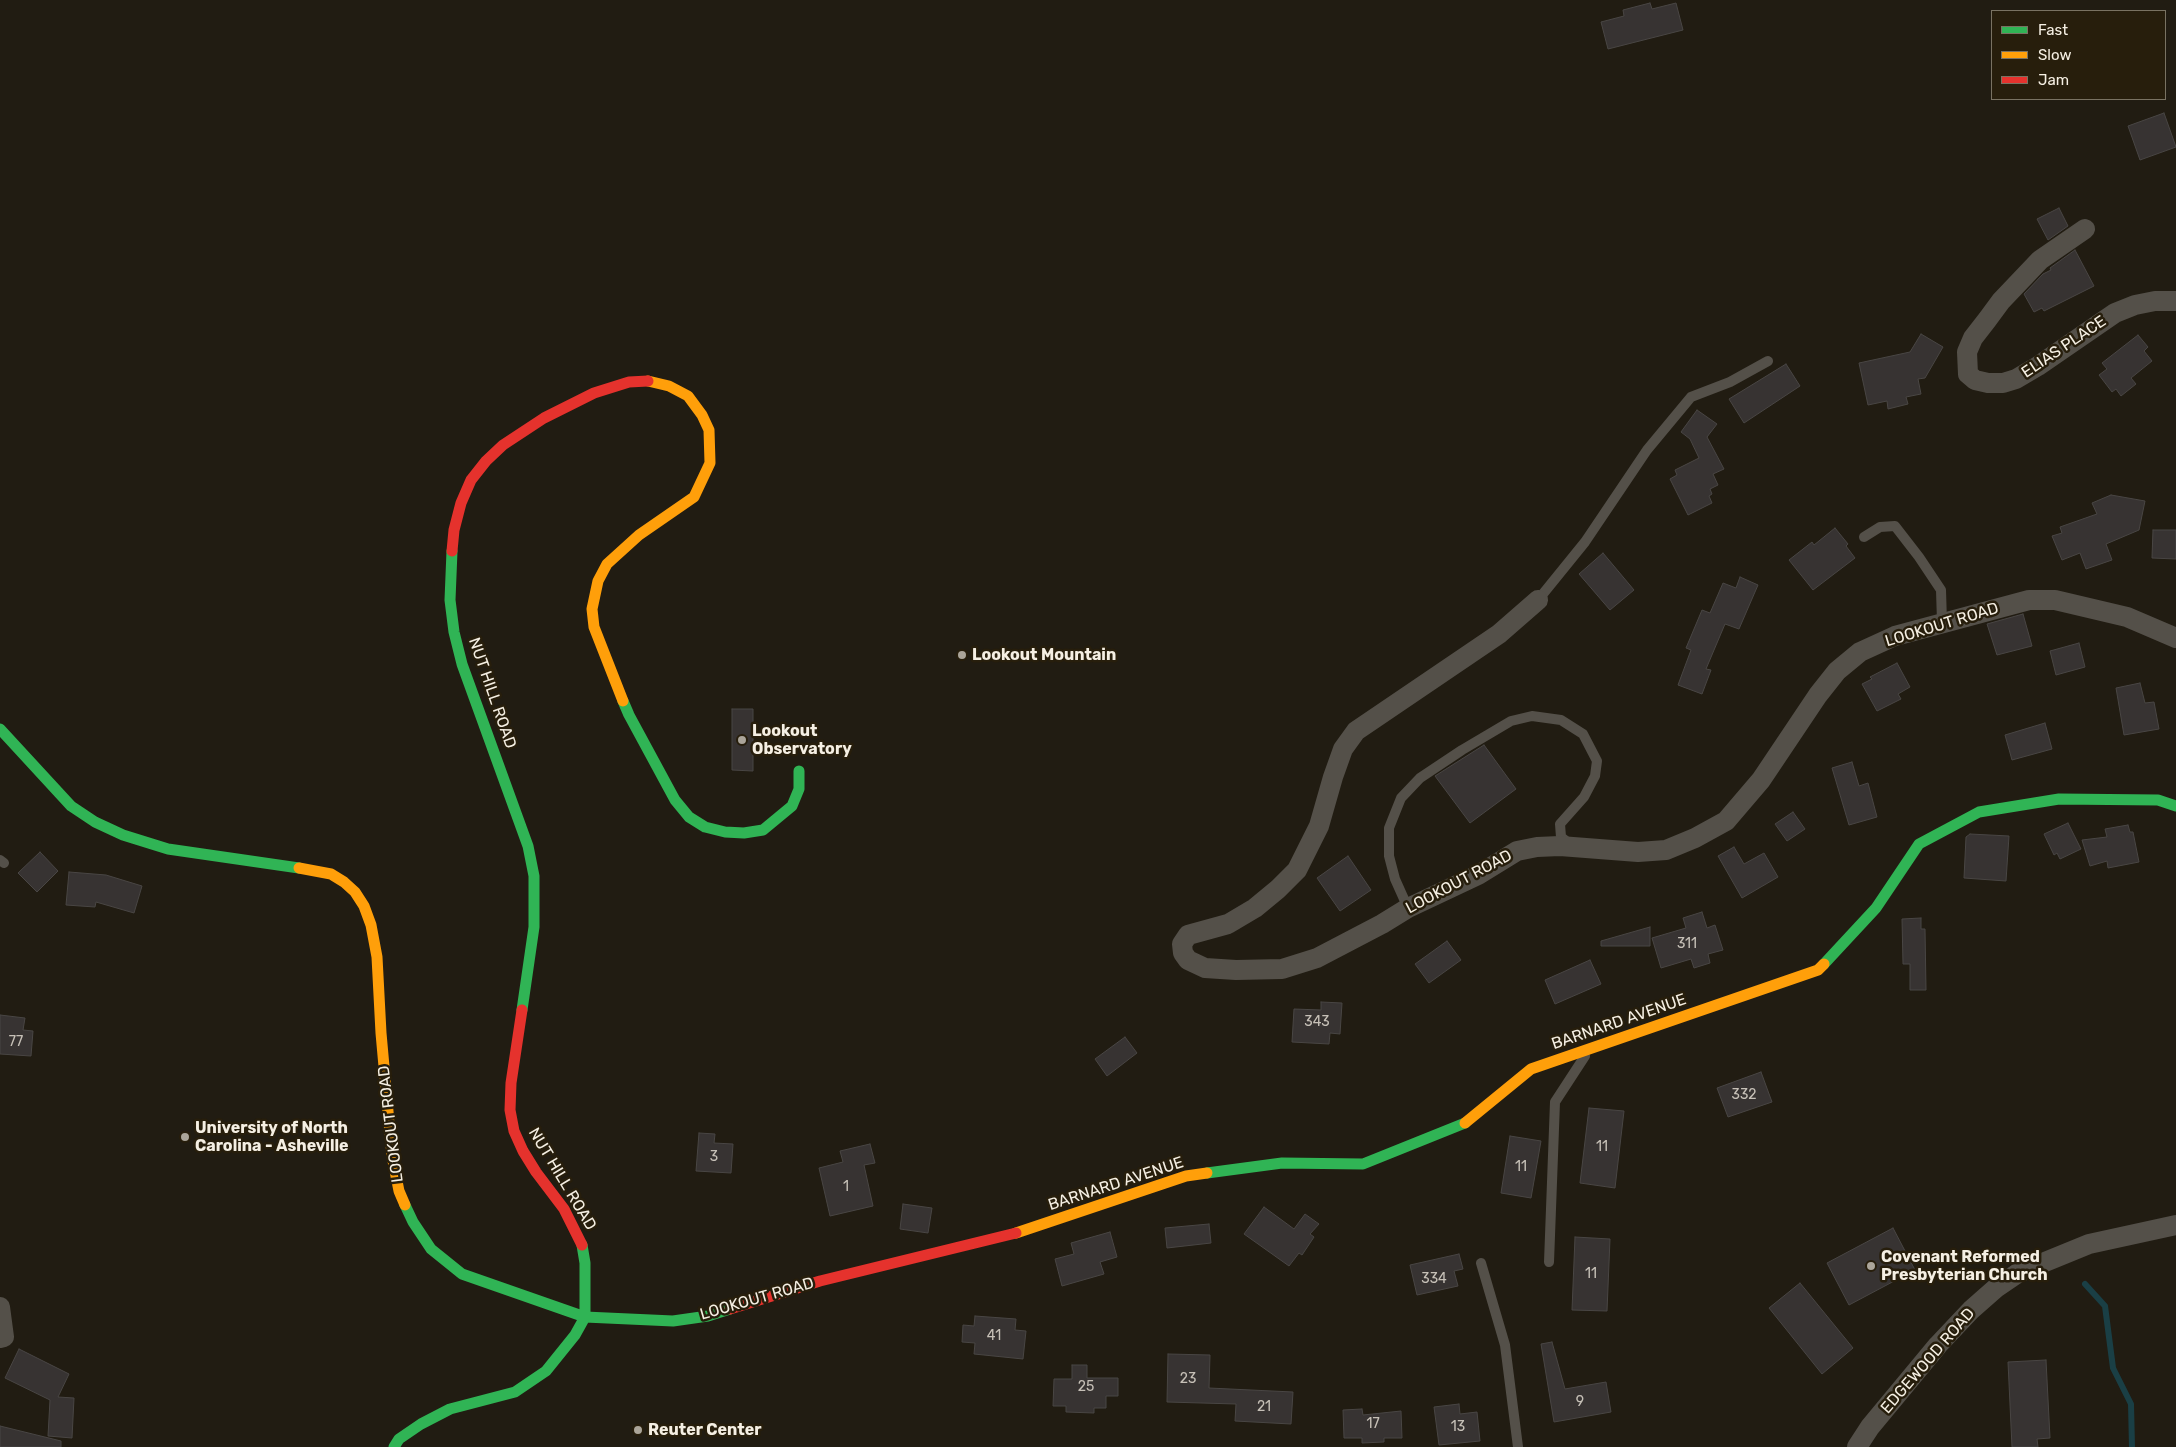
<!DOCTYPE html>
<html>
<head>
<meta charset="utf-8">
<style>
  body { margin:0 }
  #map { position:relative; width:2176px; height:1447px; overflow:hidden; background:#211c12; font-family:Rubik,sans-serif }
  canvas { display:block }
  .legend { position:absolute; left:1991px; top:10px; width:175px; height:90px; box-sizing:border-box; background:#271e0c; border:1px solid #797262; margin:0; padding:6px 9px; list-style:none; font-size:15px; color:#f5efe3 }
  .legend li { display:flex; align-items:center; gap:10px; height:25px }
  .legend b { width:25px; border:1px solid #797262 }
</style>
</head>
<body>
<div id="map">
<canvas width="2176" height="1447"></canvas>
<ul class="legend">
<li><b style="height:6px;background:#30b455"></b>Fast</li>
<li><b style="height:6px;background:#ff9f0a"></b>Slow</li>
<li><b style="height:6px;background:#e5322d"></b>Jam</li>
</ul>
</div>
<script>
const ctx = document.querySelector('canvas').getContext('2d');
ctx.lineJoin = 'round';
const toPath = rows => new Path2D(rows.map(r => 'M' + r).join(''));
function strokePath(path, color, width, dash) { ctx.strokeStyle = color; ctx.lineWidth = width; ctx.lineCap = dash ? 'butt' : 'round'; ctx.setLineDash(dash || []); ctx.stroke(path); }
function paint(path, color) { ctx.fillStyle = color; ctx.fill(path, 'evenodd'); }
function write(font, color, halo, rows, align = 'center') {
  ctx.font = font + ' Rubik,sans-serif'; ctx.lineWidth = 5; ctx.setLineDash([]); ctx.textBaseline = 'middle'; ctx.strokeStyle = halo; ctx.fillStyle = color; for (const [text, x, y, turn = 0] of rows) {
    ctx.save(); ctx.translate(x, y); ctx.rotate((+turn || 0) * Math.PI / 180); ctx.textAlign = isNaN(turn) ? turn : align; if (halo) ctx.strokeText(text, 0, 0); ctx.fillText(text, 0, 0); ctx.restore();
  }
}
strokePath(toPath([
  [2085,1284,2105,1306,2113,1368,2131,1404,2132,1447]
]), '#1a3f45', 6);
const building = toPath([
  [1650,3,1652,9,1676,3,1683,30,1608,49,1601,22,1624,16,1623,10,1650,3],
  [2164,113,2176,147,2140,160,2128,126,2164,113],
  [2059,208,2068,226,2048,240,2037,219,2059,208],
  [2075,250,2094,286,2044,311,2042,308,2034,312,2024,294,2043,274,2051,270,2050,268,2075,250],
  [1921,334,1943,347,1925,378,1918,379,1921,394,1906,397,1908,404,1888,409,1887,401,1868,405,1859,363,1910,352,1921,334],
  [2138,335,2148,347,2144,351,2152,361,2131,378,2136,384,2121,396,2116,389,2112,392,2099,375,2107,369,2102,363,2138,335],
  [1786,364,1800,386,1744,423,1729,399,1786,364],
  [1697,410,1717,424,1707,437,1724,469,1713,474,1718,485,1710,489,1712,494,1709,496,1712,503,1688,515,1670,479,1677,475,1675,470,1699,458,1690,439,1681,432,1697,410],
  [2111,495,2145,501,2139,530,2106,544,2112,560,2086,569,2080,553,2062,560,2052,536,2062,533,2060,527,2097,514,2092,503,2111,495],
  [1835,528,1848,544,1846,546,1855,558,1813,590,1789,560,1812,542,1814,545,1835,528],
  [2153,530,2176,530,2176,559,2152,558,2153,530],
  [1603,553,1634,590,1610,610,1579,574,1603,553],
  [1740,577,1758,585,1739,629,1725,624,1706,669,1711,670,1702,694,1678,685,1691,650,1686,648,1702,610,1710,613,1723,583,1736,588,1740,577],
  [2023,614,2032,646,1997,655,1987,624,2023,614],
  [2079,643,2085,667,2056,675,2050,651,2079,643],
  [1897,663,1910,687,1898,694,1901,699,1877,711,1862,684,1872,679,1870,677,1897,663],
  [2140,683,2145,703,2154,702,2159,729,2124,735,2116,688,2140,683],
  [732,709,753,709,753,771,732,770,732,709],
  [2045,723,2052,749,2012,760,2005,735,2045,723],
  [1484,745,1516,789,1470,823,1435,776,1484,745],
  [1852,762,1859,786,1868,783,1877,817,1849,825,1832,768,1852,762],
  [1793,812,1805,829,1787,841,1775,824,1793,812],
  [2068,823,2081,849,2060,859,2057,853,2054,855,2044,834,2068,823],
  [2128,825,2130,832,2133,832,2139,862,2108,868,2107,861,2090,866,2082,840,2107,837,2105,829,2128,825],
  [1970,834,2009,836,2006,881,1964,878,1966,837,1970,834],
  [1734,847,1744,864,1764,853,1778,877,1742,898,1718,856,1734,847],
  [40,852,58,871,37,892,18,873,40,852],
  [1348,856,1371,890,1340,911,1317,878,1348,856],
  [69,872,106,875,142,886,134,913,96,902,95,907,66,905,69,872],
  [1702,912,1707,928,1715,925,1723,950,1708,954,1710,963,1694,968,1691,959,1661,968,1652,938,1686,928,1683,918,1702,912],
  [1921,918,1921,929,1925,929,1926,990,1910,990,1910,964,1903,964,1902,919,1921,918],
  [1650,927,1650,946,1601,946,1601,941,1650,927],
  [1447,941,1461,960,1429,983,1415,964,1447,941],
  [1590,960,1601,984,1555,1004,1545,980,1590,960],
  [1321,1002,1342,1003,1340,1034,1330,1033,1329,1044,1292,1042,1294,1009,1321,1010,1321,1002],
  [0,1015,25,1018,23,1030,33,1031,31,1056,0,1054,0,1015],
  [1125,1037,1137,1053,1107,1076,1095,1059,1125,1037],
  [1761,1072,1772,1102,1728,1117,1717,1088,1761,1072],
  [1589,1108,1624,1111,1615,1188,1580,1183,1589,1108],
  [699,1133,715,1134,714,1143,733,1144,731,1173,696,1171,699,1133],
  [1510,1136,1541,1141,1531,1198,1501,1193,1510,1136],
  [870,1144,875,1163,864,1165,873,1206,830,1216,819,1168,843,1162,840,1151,870,1144],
  [903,1204,932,1208,928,1233,900,1229,903,1204],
  [1264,1207,1294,1229,1305,1214,1319,1224,1310,1234,1314,1237,1302,1255,1299,1253,1289,1266,1244,1234,1264,1207],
  [1209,1224,1211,1243,1167,1248,1165,1228,1209,1224],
  [1893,1228,1915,1270,1849,1305,1827,1263,1893,1228],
  [1110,1232,1117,1257,1100,1262,1104,1274,1062,1286,1055,1259,1074,1254,1071,1243,1110,1232],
  [1575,1237,1610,1239,1607,1311,1572,1310,1575,1237],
  [1459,1254,1463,1269,1454,1271,1458,1286,1417,1295,1410,1265,1459,1254],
  [1800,1283,1853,1348,1822,1374,1769,1308,1800,1283],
  [975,1316,1016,1319,1015,1330,1026,1331,1023,1359,974,1354,975,1343,962,1342,963,1325,974,1326,975,1316],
  [1552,1342,1565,1389,1606,1382,1611,1412,1554,1422,1541,1344,1552,1342],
  [19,1349,69,1374,58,1397,74,1398,72,1438,48,1436,50,1400,5,1378,19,1349],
  [1168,1354,1210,1355,1209,1388,1293,1392,1291,1424,1235,1421,1236,1404,1167,1402,1168,1354],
  [2046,1360,2050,1438,2037,1439,2038,1447,2012,1447,2008,1362,2046,1360],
  [1072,1365,1087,1365,1087,1378,1118,1378,1118,1396,1106,1396,1106,1408,1094,1408,1094,1413,1066,1412,1066,1406,1053,1406,1054,1379,1072,1379,1072,1365],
  [1459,1404,1460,1414,1477,1412,1480,1441,1439,1445,1434,1407,1459,1404],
  [1362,1409,1363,1415,1401,1411,1402,1438,1384,1438,1384,1442,1362,1443,1362,1438,1344,1438,1343,1410,1362,1409],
  [0,1426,61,1441,61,1447,0,1447,0,1426]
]);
paint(building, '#373332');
strokePath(building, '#494644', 1);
strokePath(toPath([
  [1864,537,1880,527,1895,526,1919,557,1941,590,1942,622],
  [1538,600,1585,542,1647,450,1691,397,1730,382,1768,361],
  [0,860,4,863],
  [1408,908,1395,879,1389,856,1389,828,1401,798,1420,778,1462,750,1511,721,1532,716,1561,720,1583,734,1597,761,1595,776,1584,797,1560,824,1561,837,1571,845],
  [1549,1262,1555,1102,1585,1056],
  [1481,1263,1505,1345,1518,1447]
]), '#545049', 10);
strokePath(toPath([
  [2085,229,2040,260,2001,301,1987,320,1973,338,1967,352,1968,374,1975,380,1988,383,2003,383,2016,379,2038,366,2115,313,2135,305,2155,301,2176,301],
  [1538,600,1499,634,1356,731,1343,749,1333,777,1319,826,1297,870,1278,889,1255,908,1228,924,1188,935,1182,944,1183,953,1188,960,1205,968,1236,970,1282,969,1317,958,1382,924,1408,908,1478,875,1517,851,1537,847,1560,846,1638,852,1666,850,1695,838,1726,821,1761,780,1818,695,1837,671,1860,652,1895,636,2029,600,2055,600,2127,617,2176,638],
  [0,1307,4,1337,0,1338],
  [1857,1447,1870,1427,1938,1345,1971,1310,1996,1288,2018,1273,2089,1244,2176,1225]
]), '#545049', 20);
strokePath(toPath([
  [452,551,450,600,454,632,462,664,528,846,534,876,534,927,522,1010],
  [623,701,629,715,675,800,689,817,705,827,725,832,744,833,763,830,792,806,799,789,799,771],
  [0,729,71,806,95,822,123,835,168,849,299,868],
  [1824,964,1876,908,1919,844,1979,812,2059,799,2158,800,2176,806],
  [1207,1173,1282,1163,1363,1164,1465,1123],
  [405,1205,413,1222,431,1249,462,1274,585,1317,673,1321,708,1316,730,1309],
  [394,1447,399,1439,421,1424,450,1409,515,1392,546,1371,575,1335,585,1317,585,1263,582,1245]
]), '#30b455', 11);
strokePath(toPath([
  [623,701,594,627,592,609,598,581,607,564,639,535,694,497,710,463,709,430,702,415,688,396,669,386,648,381],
  [299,868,331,874,344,882,355,892,364,906,371,925,377,957,381,1033,392,1156,399,1191,405,1205],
  [1465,1123,1531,1069,1818,970,1824,964],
  [1016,1233,1186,1176,1207,1173]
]), '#ff9f0a', 11);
strokePath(toPath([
  [452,551,454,530,461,503,471,480,486,461,503,445,544,418,594,393,629,382,648,381],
  [522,1010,511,1083,510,1110,514,1131,523,1151,536,1172,564,1209,582,1245],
  [730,1309,820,1281,1016,1233]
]), '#e5322d', 11);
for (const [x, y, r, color] of [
  [962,655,5,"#aba59a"],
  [742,740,5,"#aba59a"],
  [185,1137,5,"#aba59a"],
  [1871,1266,5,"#aba59a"],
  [638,1430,5,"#aba59a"]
]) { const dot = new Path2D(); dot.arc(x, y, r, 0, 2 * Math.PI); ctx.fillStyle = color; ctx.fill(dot); strokePath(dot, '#271e0c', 2); }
write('14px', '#c6c0b7', null, [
  ["311",1687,944],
  ["343",1317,1022],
  ["77",16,1042],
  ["332",1744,1095],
  ["11",1602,1147],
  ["3",714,1157],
  ["11",1521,1167],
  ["1",846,1187],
  ["11",1591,1274],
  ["334",1434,1279],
  ["41",994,1336],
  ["23",1188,1379],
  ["25",1086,1387],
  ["9",1580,1402],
  ["21",1264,1407],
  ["17",1373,1424],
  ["13",1458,1427]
]);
write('16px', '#f5efe3', '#271e0c', [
  ["ELIAS PLACE",2064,347,-34],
  ["LOOKOUT ROAD",1942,625,-17],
  ["NUT HILL ROAD",492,693,71],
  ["LOOKOUT ROAD",1459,882,-28],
  ["BARNARD AVENUE",1619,1022,-19],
  ["LOOKOUT ROAD",391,1124,-97],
  ["NUT HILL ROAD",562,1179,59],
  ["BARNARD AVENUE",1116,1184,-18],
  ["LOOKOUT ROAD",757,1299,-16],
  ["EDGEWOOD ROAD",1928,1361,-49]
]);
write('bold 16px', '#f5efe3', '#271e0c', [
  ["Lookout Mountain",972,655],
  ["Lookout",752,731],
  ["Observatory",752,749],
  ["University of North",195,1128],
  ["Carolina - Asheville",195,1146],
  ["Covenant Reformed",1881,1257],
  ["Presbyterian Church",1881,1275],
  ["Reuter Center",648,1430]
], 'left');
</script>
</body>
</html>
